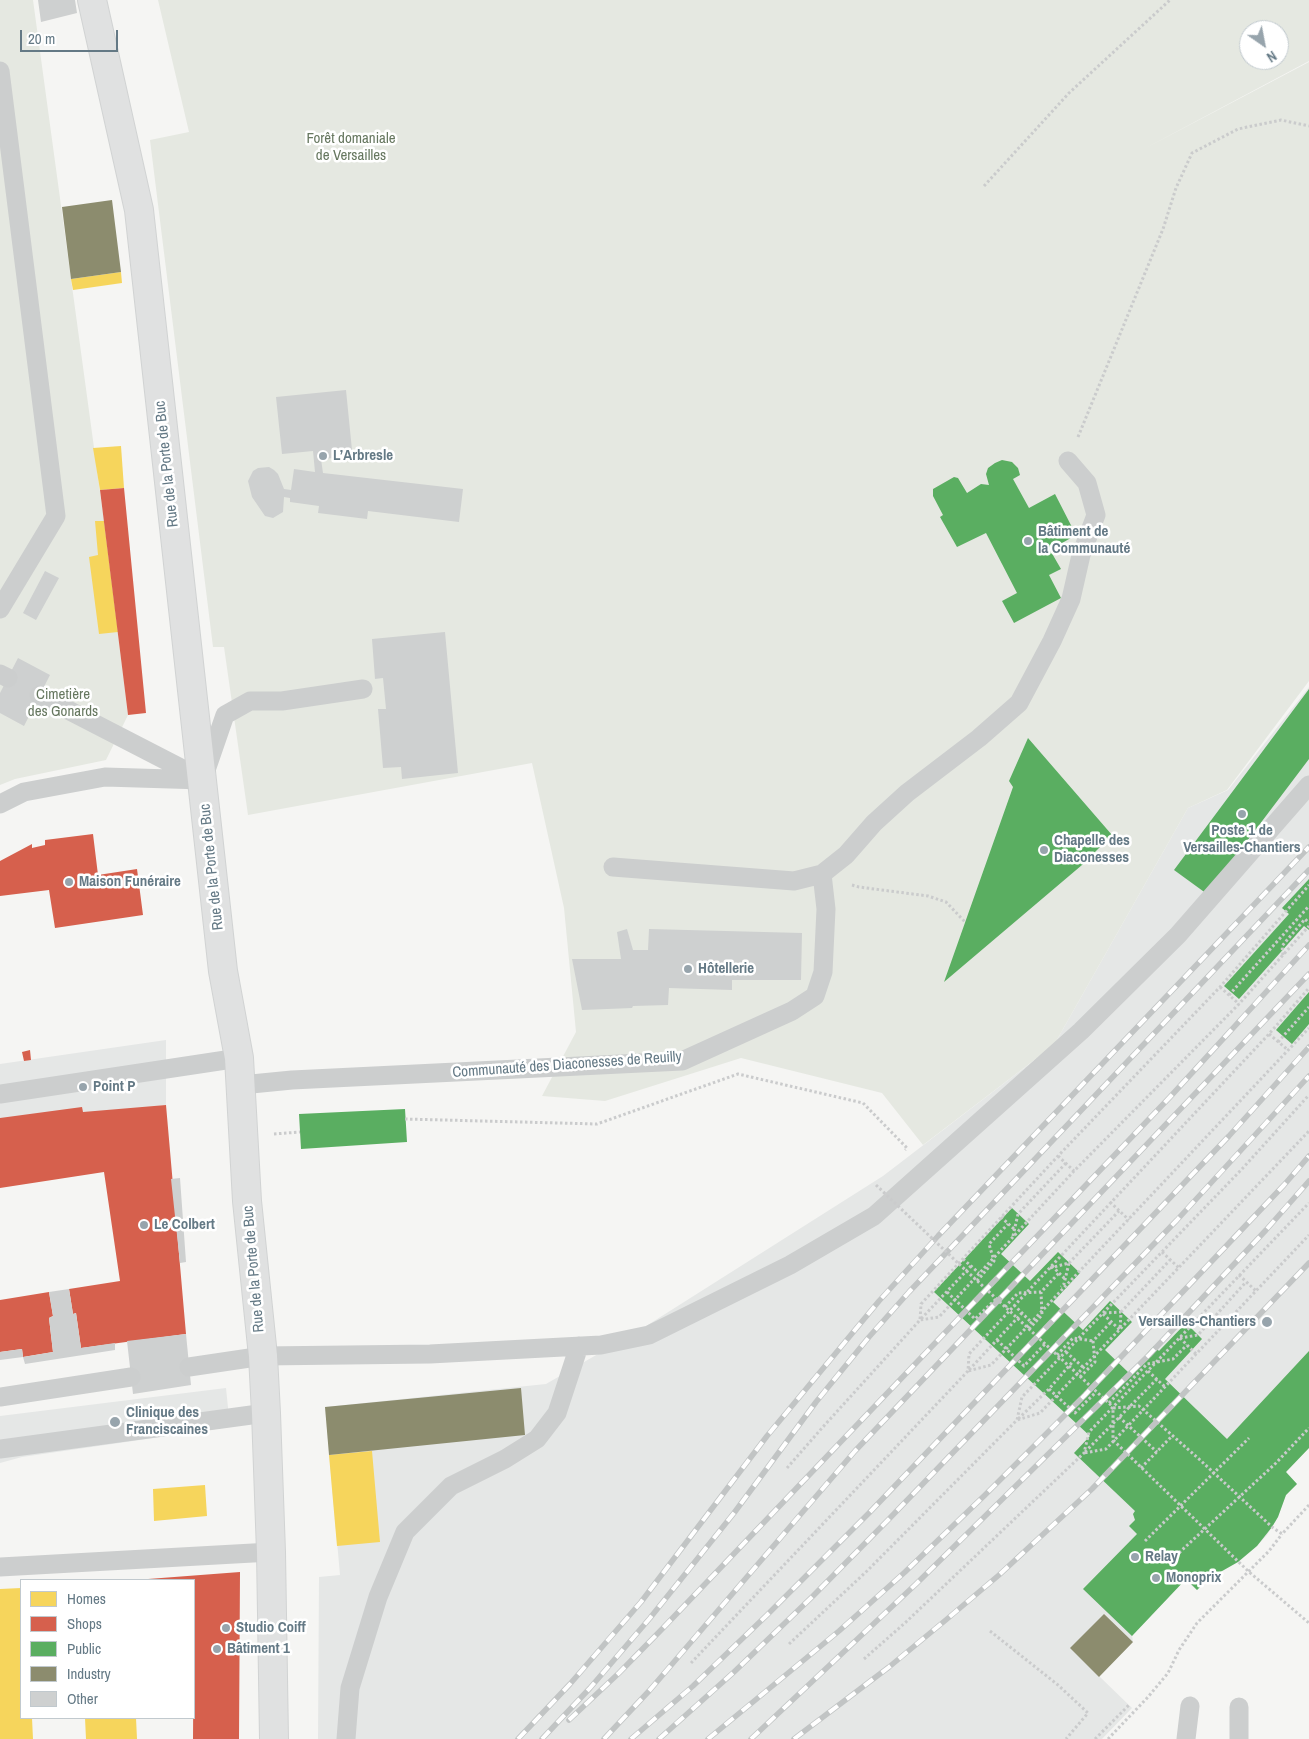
<!DOCTYPE html>
<html>
<head>
<meta charset="utf-8">
<style>
  body { margin:0 }
  #map { position:relative; width:1309px; height:1739px; overflow:hidden; background:#f5f5f3; font-family:"Archivo Narrow",sans-serif }
  canvas { display:block }
  .legend { position:absolute; left:20px; top:1579px; width:175px; height:140px; box-sizing:border-box; background:#fff; border:1px solid #c1c9ce; margin:0; padding:6px 9px; list-style:none; font-size:15px; color:#647985 }
  .legend li { display:flex; align-items:center; gap:10px; height:25px }
  .legend b { width:25px; border:1px solid #c1c9ce }
  .north { position:absolute; left:1239px; top:20px; width:50px; height:50px; box-sizing:border-box; background:#fff; border:1px solid #c1c9ce; border-radius:50%; rotate:147deg; font-size:14px; font-weight:700; line-height:20px; text-align:center; color:#647985 }
  .north::after { content:''; display:block; margin:auto; width:18px; height:22px; background:#97a4ac; clip-path:polygon(50% 0,100% 100%,50% 72%,0 100%) }
  .scale { position:absolute; left:20px; top:30px; width:98px; height:22px; box-sizing:border-box; border:2px solid #647985; border-top:0; padding-left:6px; font-size:15px; line-height:18px; white-space:nowrap; color:#647985; -webkit-text-stroke:4px #fff; paint-order:stroke }
</style>
</head>
<body>
<div id="map">
<canvas width="1309" height="1739"></canvas>
<ul class="legend">
<li><b style="height:14px;background:#f6d55c"></b>Homes</li>
<li><b style="height:14px;background:#d6604d"></b>Shops</li>
<li><b style="height:14px;background:#5aae61"></b>Public</li>
<li><b style="height:14px;background:#8c8c6e"></b>Industry</li>
<li><b style="height:14px;background:#ced0d0"></b>Other</li>
</ul>
<div class="north">N</div>
<div class="scale">20 m</div>
</div>
<script>
const ctx = document.querySelector('canvas').getContext('2d');
ctx.lineJoin = 'round';
function paint(path, color) { ctx.fillStyle = color; ctx.fill(path, 'evenodd'); }
const toPath = rows => new Path2D(rows.map(r => 'M' + r).join(''));
function strokePath(path, color, width, dash) { ctx.strokeStyle = color; ctx.lineWidth = width; ctx.lineCap = dash ? 'butt' : 'round'; ctx.setLineDash(dash || []); ctx.stroke(path); }
function write(font, color, halo, rows, align = 'center') {
  ctx.font = font + ' "Archivo Narrow",sans-serif'; ctx.lineWidth = 5; ctx.setLineDash([]); ctx.textBaseline = 'middle'; ctx.strokeStyle = halo; ctx.fillStyle = color; for (const [text, x, y, turn = 0] of rows) {
    ctx.save(); ctx.translate(x, y); ctx.rotate((+turn || 0) * Math.PI / 180); ctx.textAlign = isNaN(turn) ? turn : align; if (halo) ctx.strokeText(text, 0, 0); ctx.fillText(text, 0, 0); ctx.restore();
  }
}
paint(toPath([
  [1309,687,1309,1448,1286,1472,1297,1484,1286,1495,1278,1517,1267,1535,1257,1546,1238,1562,1208,1579,1197,1590,1185,1580,1132,1636,1133,1642,1099,1676,1132,1708,1102,1739,318,1739,319,1577,340,1575,325,1407,546,1384,643,1328,883,1176,1054,1045,1188,808,1228,790],
  [166,1040,166,1105,0,1125,0,1064],
  [226,1388,230,1427,22,1457,0,1463,0,1416]
]), '#e5e7e6');
paint(toPath([
  [0,0,33,0,104,521,128,715,106,760,15,779,0,785],
  [158,0,1309,0,1309,61,1142,150,1309,62,1309,681,1227,790,1188,808,1054,1045,923,1145,882,1093,741,1058,605,1101,542,1096,576,1032,564,908,532,763,248,815,224,647,213,647,150,140,189,132],
  [1249,30,1279,30,1279,60,1249,60]
]), '#e5e8e1');
paint(toPath([
  [121,272,122,283,73,290,71,279],
  [121,446,124,488,100,490,93,448],
  [95,521,104,521,118,632,99,634,89,557,98,555],
  [372,1451,380,1542,337,1546,329,1455],
  [205,1485,207,1516,154,1521,153,1489],
  [21,1588,21,1718,32,1718,33,1739,0,1739,0,1589],
  [85,1718,136,1718,137,1739,86,1739]
]), '#f6d55c');
paint(toPath([
  [124,488,146,713,128,715,100,490],
  [93,834,98,875,137,869,143,915,55,928,49,890,0,896,0,861,32,844,32,848,45,845,45,840],
  [30,1050,31,1060,24,1061,22,1052],
  [166,1105,186,1334,81,1348,76,1313,73,1314,69,1289,120,1281,104,1172,0,1188,0,1118,82,1107,83,1112],
  [49,1292,53,1316,49,1318,53,1352,23,1357,22,1349,0,1352,0,1300],
  [240,1572,239,1739,193,1739,194,1580,148,1580,148,1579]
]), '#d6604d');
paint(toPath([
  [1002,460,1012,462,1018,468,1020,475,1013,479,1029,508,1055,494,1076,535,1050,550,1061,569,1049,575,1061,598,1014,623,1002,601,1017,593,986,533,957,547,940,517,943,515,933,496,933,489,954,477,958,478,967,493,981,484,989,485,986,474,988,468,995,463],
  [1309,689,1309,759,1207,894,1174,870],
  [1028,738,1112,835,1082,865,944,982,1013,787,1009,781],
  [1309,879,1309,930,1304,926,1239,999,1224,986,1289,914,1282,908],
  [1309,992,1309,1024,1292,1044,1276,1030],
  [405,1109,407,1142,301,1149,299,1114],
  [1012,1208,1029,1224,1001,1254,1030,1281,1058,1252,1080,1273,1053,1302,1083,1330,1110,1301,1132,1322,1105,1350,1129,1373,1154,1346,1159,1351,1186,1323,1202,1339,1165,1379,1227,1439,1309,1351,1309,1448,1286,1472,1297,1484,1286,1495,1278,1517,1272,1527,1257,1546,1238,1562,1208,1579,1197,1590,1186,1579,1132,1636,1083,1589,1137,1534,1129,1526,1135,1520,1133,1514,1135,1511,1074,1453,1090,1436,934,1292]
]), '#5aae61');
paint(toPath([
  [112,200,121,272,71,279,62,207],
  [521,1388,525,1435,329,1455,325,1407],
  [1104,1614,1133,1642,1099,1677,1070,1648]
]), '#8c8c6e');
paint(toPath([
  [38,0,75,0,77,13,41,22],
  [346,390,352,450,333,452,334,458,321,459,323,473,463,489,459,522,368,511,367,519,318,513,319,506,290,502,290,498,284,497,283,512,273,518,265,516,252,497,248,481,253,471,258,468,269,467,274,470,278,474,284,489,291,490,294,469,315,472,313,451,282,454,276,397],
  [45,571,59,578,36,620,23,613],
  [445,632,458,773,402,779,401,767,383,768,378,709,386,709,383,678,375,679,372,639],
  [18,658,50,675,24,726,0,713,0,693],
  [627,929,633,950,648,950,649,929,802,933,801,980,732,980,732,990,669,988,668,1005,633,1006,632,1008,582,1010,572,959,621,959,617,932],
  [180,1178,186,1262,180,1263,171,1179],
  [69,1289,73,1314,76,1313,81,1348,115,1343,115,1350,25,1364,23,1357,53,1352,49,1318,53,1316,49,1292],
  [186,1334,191,1385,133,1394,127,1341],
  [22,1349,23,1357,0,1360,0,1352]
]), '#ced0d0');
const secondary = toPath([
  [92,0,139,210,223,971,239,1058,247,1201,263,1356,266,1413,271,1552,274,1739]
]);
strokePath(secondary, '#d1d3d3', 30);
strokePath(toPath([
  [984,186,1069,93,1170,0],
  [1078,437,1163,229,1176,188,1192,153,1238,129,1281,120,1309,126],
  [852,885,859,887,928,896,946,902,965,922],
  [1283,955,1282,946,1305,919,1309,923],
  [1220,987,1239,1004],
  [1229,995,1309,906],
  [1269,1034,1288,1050],
  [1278,1042,1309,1007],
  [405,1119,597,1124,738,1074,863,1103,907,1148,905,1150],
  [274,1134,300,1132],
  [1058,1156,1074,1171],
  [1110,1202,1129,1220],
  [1001,1217,1015,1230],
  [1013,1236,1018,1214,1066,1163],
  [1162,1252,1179,1268],
  [963,1259,979,1273],
  [1069,1263,1119,1211],
  [959,1264,1113,1407],
  [971,1266,920,1320,939,1317,1074,1171,1239,1004,1309,926],
  [1052,1266,1065,1279],
  [1050,1268,1069,1263,1064,1284,1061,1287],
  [1239,1275,1256,1291],
  [977,1281,994,1261,989,1244,1008,1224],
  [947,1292,975,1319,996,1299],
  [1014,1305,1030,1321],
  [1005,1307,1018,1293,1041,1292],
  [1121,1312,1170,1260],
  [1022,1313,968,1371,991,1365,1309,1028],
  [1104,1313,1121,1312,1120,1330],
  [1103,1314,1120,1330],
  [1029,1329,1042,1315,1041,1292,1059,1273],
  [1180,1338,1198,1335,1246,1282],
  [1180,1338,1196,1354],
  [997,1340,1024,1366,1045,1344],
  [1066,1352,1084,1368],
  [1057,1355,1073,1338,1093,1341],
  [1075,1359,1049,1389,1017,1420,1040,1413,1309,1131],
  [1148,1371,1165,1387],
  [1080,1377,1095,1362,1093,1341,1111,1322],
  [1157,1379,1084,1453,1106,1449,1309,1235],
  [1049,1389,1075,1413,1096,1392],
  [1109,1403,1147,1364,1173,1359,1187,1345],
  [1119,1417,1157,1452],
  [787,1468,822,1428,920,1320,921,1304,1058,1156,1220,987,1309,885],
  [1141,1468,1172,1436],
  [1309,1505,1282,1534,1272,1527,1199,1459,1139,1406,1113,1408,1113,1440,1248,1571,1309,1623],
  [1145,1541,1249,1438],
  [1168,1563,1276,1463,1309,1428],
  [990,1631,1058,1685,1088,1713,1066,1739],
  [789,1644,867,1571,1017,1420,1022,1397,1242,1169,1309,1095],
  [864,1659,906,1622,1084,1453,1089,1432,1309,1203],
  [691,1663,968,1371,969,1354,1269,1034,1309,988],
  [1095,1739,1129,1705],
  [1108,1739,1148,1697,1168,1673,1179,1650,1197,1623,1269,1551,1282,1534]
]), '#cacbcc', 3, [2.5, 2.5]);
strokePath(toPath([
  [0,71,56,516,0,609],
  [0,674,8,678],
  [39,695,200,778],
  [204,776,225,715,250,701,282,701,363,689],
  [0,804,24,792,105,777,203,780],
  [613,867,794,881,822,874,846,855,874,823,907,793,979,738,1019,703,1052,641,1071,599,1081,555,1096,515,1087,483,1068,461],
  [241,1085,292,1080,682,1061,792,1011,815,996,823,972,826,909,822,874],
  [0,1094,239,1058],
  [189,1367,263,1356,430,1354,601,1345,649,1335,790,1265,874,1216,1081,1031,1178,935,1309,785],
  [0,1397,131,1377],
  [0,1449,266,1413],
  [0,1567,271,1552],
  [346,1739,350,1688,378,1597,405,1532,451,1486,505,1459,537,1439,557,1413,579,1346],
  [1186,1739,1190,1706],
  [1239,1739,1239,1707]
]), '#cccece', 19);
strokePath(secondary, '#e0e1e1', 28);
const rail = toPath([
  [569,1720,619,1673,664,1627,1170,1097,1309,945],
  [518,1739,570,1684,641,1602,767,1436,879,1301,938,1236,1309,847],
  [542,1739,590,1688,650,1618,734,1513,816,1402,869,1337,909,1292,1309,870],
  [604,1739,649,1691,855,1451,1309,974],
  [631,1739,693,1686,767,1615,869,1513,1229,1136,1309,1047],
  [659,1739,734,1672,813,1596,888,1520,1177,1220,1309,1076],
  [708,1739,839,1631,905,1572,985,1495,1085,1395,1284,1185,1309,1156],
  [751,1739,916,1584,1149,1355,1266,1230,1309,1181],
  [794,1739,889,1667,947,1619,999,1575,1092,1489,1309,1263]
]);
strokePath(rail, '#c1c4c4', 5.5);
strokePath(rail, '#fff', 4, [11]);
strokePath(toPath([
  [876,1185,959,1264]
]), '#cacbcc', 3, [2.5, 2.5]);
for (const [x, y, r, color] of [
  [323,456,5,"#97a4ac"],
  [1028,541,5,"#97a4ac"],
  [1242,814,5,"#97a4ac"],
  [1044,850,5,"#97a4ac"],
  [69,882,5,"#97a4ac"],
  [688,969,5,"#97a4ac"],
  [83,1087,5,"#97a4ac"],
  [144,1225,5,"#97a4ac"],
  [1267,1322,6,"#97a4ac"],
  [115,1422,6,"#97a4ac"],
  [1135,1557,5,"#97a4ac"],
  [1156,1578,5,"#97a4ac"],
  [226,1628,5,"#97a4ac"],
  [217,1649,5,"#97a4ac"]
]) { const dot = new Path2D(); dot.arc(x, y, r, 0, 2 * Math.PI); ctx.fillStyle = color; ctx.fill(dot); strokePath(dot, '#fff', 2); }
write('15px', '#66775f', '#fff', [
  ["Forêt domaniale",351,139],
  ["de Versailles",351,156],
  ["Cimetière",63,695],
  ["des Gonards",63,712]
]);
write('bold 15px', '#647985', '#fff', [
  ["L’Arbresle",333,456],
  ["Bâtiment de",1038,532],
  ["la Communauté",1038,549],
  ["Poste 1 de",1242,831,"center"],
  ["Versailles-Chantiers",1242,848,"center"],
  ["Chapelle des",1054,841],
  ["Diaconesses",1054,858],
  ["Maison Funéraire",79,882],
  ["Hôtellerie",698,969],
  ["Point P",93,1087],
  ["Le Colbert",154,1225],
  ["Versailles-Chantiers",1256,1322,"right"],
  ["Clinique des",126,1413],
  ["Franciscaines",126,1430],
  ["Relay",1145,1557],
  ["Monoprix",1166,1578],
  ["Studio Coiff",236,1628],
  ["Bâtiment 1",227,1649]
], 'left');
write('15px', '#647985', '#fff', [
  ["Rue de la Porte de Buc",167,464,-96],
  ["Rue de la Porte de Buc",212,867,-96],
  ["Communauté des Diaconesses de Reuilly",567,1065,-4],
  ["Rue de la Porte de Buc",254,1269,-95]
]);
</script>
</body>
</html>
